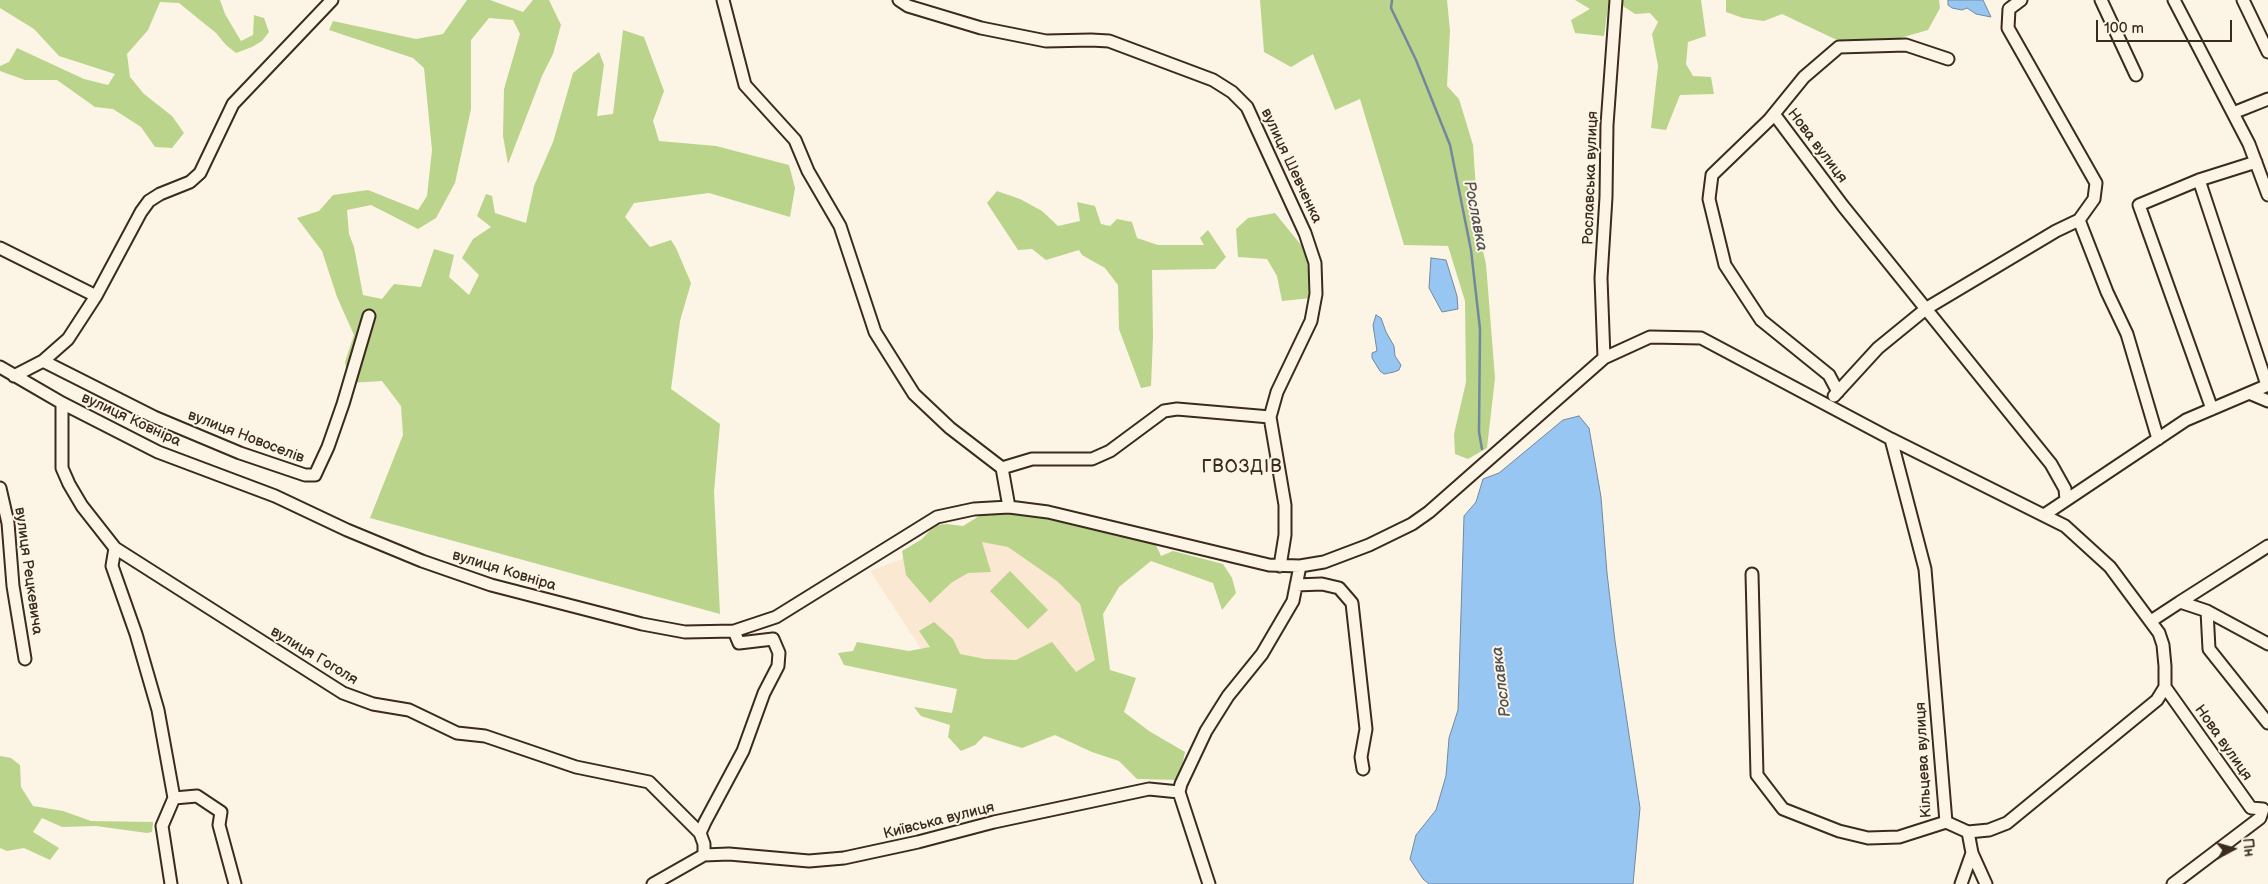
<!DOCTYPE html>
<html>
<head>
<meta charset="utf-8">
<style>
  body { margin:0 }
  #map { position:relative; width:2268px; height:884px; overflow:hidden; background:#fcf5e5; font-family:"Balsamiq Sans",sans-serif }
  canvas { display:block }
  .north { position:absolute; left:2208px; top:824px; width:50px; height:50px; -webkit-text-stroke:4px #fcf5e5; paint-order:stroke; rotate:84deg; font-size:14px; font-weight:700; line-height:20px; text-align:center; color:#3b2a1e }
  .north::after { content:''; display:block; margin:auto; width:18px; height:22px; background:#3b2a1e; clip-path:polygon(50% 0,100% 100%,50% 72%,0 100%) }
  .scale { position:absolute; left:2096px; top:20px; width:136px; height:22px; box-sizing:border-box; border:2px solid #3b2a1e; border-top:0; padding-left:6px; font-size:15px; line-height:18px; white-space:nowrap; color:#3b2a1e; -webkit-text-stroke:4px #fcf5e5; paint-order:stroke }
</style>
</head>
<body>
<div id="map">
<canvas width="2268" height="884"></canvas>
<div class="north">Пн</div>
<div class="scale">100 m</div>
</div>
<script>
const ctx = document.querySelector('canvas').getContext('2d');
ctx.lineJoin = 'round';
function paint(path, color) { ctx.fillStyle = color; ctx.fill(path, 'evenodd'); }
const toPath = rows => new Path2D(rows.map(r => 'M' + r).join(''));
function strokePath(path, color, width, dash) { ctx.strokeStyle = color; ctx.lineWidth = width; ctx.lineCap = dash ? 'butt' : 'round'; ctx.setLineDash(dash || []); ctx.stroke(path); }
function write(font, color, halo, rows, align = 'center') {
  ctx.font = font + ' "Balsamiq Sans",sans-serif'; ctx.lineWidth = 4; ctx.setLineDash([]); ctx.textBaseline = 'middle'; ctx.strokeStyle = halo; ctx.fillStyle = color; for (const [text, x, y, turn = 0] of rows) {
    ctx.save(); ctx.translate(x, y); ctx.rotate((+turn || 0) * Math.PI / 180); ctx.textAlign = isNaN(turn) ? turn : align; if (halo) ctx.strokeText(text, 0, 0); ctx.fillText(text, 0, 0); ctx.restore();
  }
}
paint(toPath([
  [1004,520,1098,616,1108,695,933,667,870,571]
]), '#fae8d2');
paint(toPath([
  [0,0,220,0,225,14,241,41,253,35,254,15,264,18,269,32,262,41,252,47,236,53,226,45,216,33,179,3,160,2,148,30,127,54,130,77,144,94,172,116,184,133,172,148,155,147,141,127,113,109,95,107,57,80,25,80,0,71,0,66,9,62,17,48,84,79,108,85,115,74,59,56,34,29,0,8],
  [467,0,490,0,523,12,533,0,549,0,561,25,553,54,542,76,508,164,503,136,504,89,520,34,513,20,489,18,471,40,471,109,455,183,436,218,418,229,371,205,347,210,349,234,354,247,363,295,382,299,394,284,421,287,434,249,454,255,449,277,469,295,479,275,462,258,473,239,491,227,477,216,486,194,492,196,495,213,526,223,534,186,553,142,573,73,599,52,604,65,597,116,613,114,623,30,644,37,664,91,653,121,659,141,716,146,789,165,795,188,790,217,709,193,634,203,625,217,650,247,671,240,676,248,691,283,680,321,671,389,720,424,714,492,720,614,370,518,403,435,401,406,382,381,349,383,345,362,354,335,337,297,322,251,297,218,319,211,333,195,368,190,418,210,427,196,432,150,424,68,413,58,329,30,333,21,416,39,443,34],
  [1260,0,1447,0,1450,31,1447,86,1459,99,1473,145,1479,234,1486,264,1495,378,1487,448,1468,459,1455,454,1454,434,1466,382,1465,301,1448,246,1404,245,1360,99,1335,110,1313,54,1291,67,1264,52],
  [1575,0,1609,0,1604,36,1575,33,1571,20,1590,9],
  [1621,0,1701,0,1706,36,1688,42,1686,64,1693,76,1711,77,1714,94,1680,95,1666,130,1651,128,1658,66,1652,34,1658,22,1650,13,1635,14,1620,4],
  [1726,0,1939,0,1940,8,1928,30,1858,50,1782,14,1764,21,1743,18,1726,12],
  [997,191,1020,199,1042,211,1058,226,1080,221,1077,202,1095,206,1101,224,1110,226,1117,219,1132,222,1137,238,1158,245,1204,245,1200,238,1208,230,1226,257,1215,269,1152,270,1153,337,1151,386,1141,388,1119,329,1118,285,1105,268,1082,255,1079,250,1046,260,1032,249,1018,250,987,203],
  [1275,213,1306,251,1311,298,1282,301,1277,276,1267,259,1238,257,1236,229,1248,218],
  [1012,511,1048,516,1156,545,1161,556,1173,551,1223,564,1232,578,1236,593,1222,610,1213,583,1151,561,1119,587,1103,614,1110,670,1136,678,1124,712,1149,731,1185,752,1179,780,1137,779,1119,761,1092,752,1055,735,1022,748,984,736,975,745,961,751,948,737,950,725,921,716,914,707,952,713,957,689,844,665,838,653,853,651,857,642,909,651,930,647,919,631,934,622,953,639,960,654,985,659,1016,660,1052,642,1076,672,1095,660,1080,604,1057,581,1008,547,982,542,991,572,968,573,951,583,930,603,906,575,902,551,922,539,935,525,947,524,963,526,981,515],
  [1010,571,1048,610,1028,629,990,591],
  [0,756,11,758,20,765,21,787,33,806,63,811,91,821,153,822,152,832,147,833,96,826,62,827,42,818,33,832,59,848,50,860,24,848,7,851,0,848]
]), '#bad48b');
const water = toPath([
  [1948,0,1983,0,1991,17,1976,14,1967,8,1962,10,1952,8,1948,5,1948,0],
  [1431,258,1446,260,1457,296,1458,309,1442,312,1429,288,1431,258],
  [1376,315,1381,318,1386,332,1394,346,1395,356,1401,365,1399,370,1394,372,1384,374,1380,371,1372,358,1372,353,1377,351,1373,325,1376,315],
  [1579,416,1589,428,1601,497,1607,573,1615,641,1640,808,1633,884,1429,884,1423,879,1410,859,1416,835,1436,810,1446,776,1449,738,1458,710,1464,516,1476,502,1483,479,1499,473,1563,420,1579,416]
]);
paint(water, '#98c6f2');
strokePath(water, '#73889d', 1);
strokePath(toPath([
  [1392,0,1391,8,1416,60,1450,145,1471,250,1480,329,1479,432,1482,449]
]), '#73889d', 2.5);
const minor = toPath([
  [723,0,745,85,795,140,808,171,840,226,875,332,914,394,950,428,1002,468,1009,507],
  [899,0,908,6,981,28,1046,41,1091,40,1109,41,1213,80,1232,92,1247,107,1305,233,1315,263,1316,294,1311,321,1277,392,1270,417,1285,505,1285,535,1280,566],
  [2021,0,2009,9,2008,28,2096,183,2094,199,2079,220,2107,292,2127,334,2158,439],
  [2101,0,2136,75],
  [2174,0,2249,144,2268,195],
  [2243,0,2268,52],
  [2233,113,2268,99],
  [1774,114,1843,206,2051,464,2065,489,2066,500],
  [2199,180,2267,385],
  [0,248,96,296],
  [1604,358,1601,278,1606,197,1607,125,1616,0],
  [43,361,154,417,240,453,305,475,315,475,328,447,343,404,369,316],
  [0,367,62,403,158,452,275,496,347,530,422,561,491,585,642,624,685,632,734,631,776,617,937,517,974,509,1009,507,1048,512,1269,565,1300,566,1324,562,1369,545,1412,524,1429,512,1604,358,1650,337,1701,338,1891,439,2065,526,2110,567,2159,633,2163,645,2165,666,2165,687,2157,700,2007,823,1989,830,1968,832],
  [14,376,43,361,68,339,96,296,141,212,149,201,160,194,190,182,200,173,233,104,332,0],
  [1838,392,1829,375,1761,320,1725,265,1709,199,1712,175,1769,120,1804,77,1839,47,1906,45,1948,59],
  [2249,393,2268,401],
  [1834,396,1878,348,1927,308,2056,231,2079,220],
  [62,403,62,468,69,484,82,506,115,548,343,693,373,704,409,710,457,733,485,736,576,767,649,782,700,833],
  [2212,409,2139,205,2199,180,2256,162],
  [1891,439,1925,569,1946,822],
  [1002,468,1032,459,1092,459,1110,451,1164,411,1177,409,1270,417],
  [0,488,8,523,13,586,25,659],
  [2044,515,2186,420,2268,385],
  [115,548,112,566,136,634,158,710,174,798],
  [1752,574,1757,775,1783,809,1839,831,1868,838,1899,837,1946,822],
  [1296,585,1322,584,1339,588,1352,603,1366,729,1361,757,1363,769],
  [2180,602,2268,546],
  [2207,611,2209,649,2268,723],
  [2151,621,2180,602,2207,611,2268,644],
  [2165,687,2251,808,2263,809,2260,818,2173,884],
  [174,798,197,796,221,812,219,825,235,884],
  [1946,822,1968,832,1972,853,1986,884],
  [704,855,704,844,700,833,705,822,743,751,764,693,778,666,779,653,773,639,739,643,734,631],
  [171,884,162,826,174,798],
  [653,884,704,855,729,854,809,861,844,858,918,842,994,822,1149,789,1179,792],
  [1209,884,1179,792,1181,784,1206,731,1228,696,1262,654,1293,601,1300,566],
  [1961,884,1972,853]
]);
strokePath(minor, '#3b2a1e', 15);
strokePath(minor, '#fcf5e5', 11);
write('15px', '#3b2a1e', '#fcf5e5', [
  ["Нова вулиця",1817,146,53],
  ["вулиця Шевченка",1291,166,65],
  ["Рославська вулиця",1591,178,-88],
  ["вулиця Ковніра",131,420,25],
  ["вулиця Новоселів",246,437,21],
  ["вулиця Рецкевича",28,571,82],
  ["вулиця Ковніра",504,571,17],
  ["вулиця Гоголя",314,656,31],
  ["Нова вулиця",2223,743,55],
  ["Кільцева вулиця",1924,760,-93],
  ["Київська вулиця",939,821,-14]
]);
write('italic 16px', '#525153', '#fcf5e5', [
  ["Рославка",1475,216,79],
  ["Рославка",1502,682,-97]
]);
ctx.letterSpacing = '1px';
write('18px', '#3b2a1e', '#fcf5e5', [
  ["ГВОЗДІВ",1242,467]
]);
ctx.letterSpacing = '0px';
</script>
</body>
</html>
